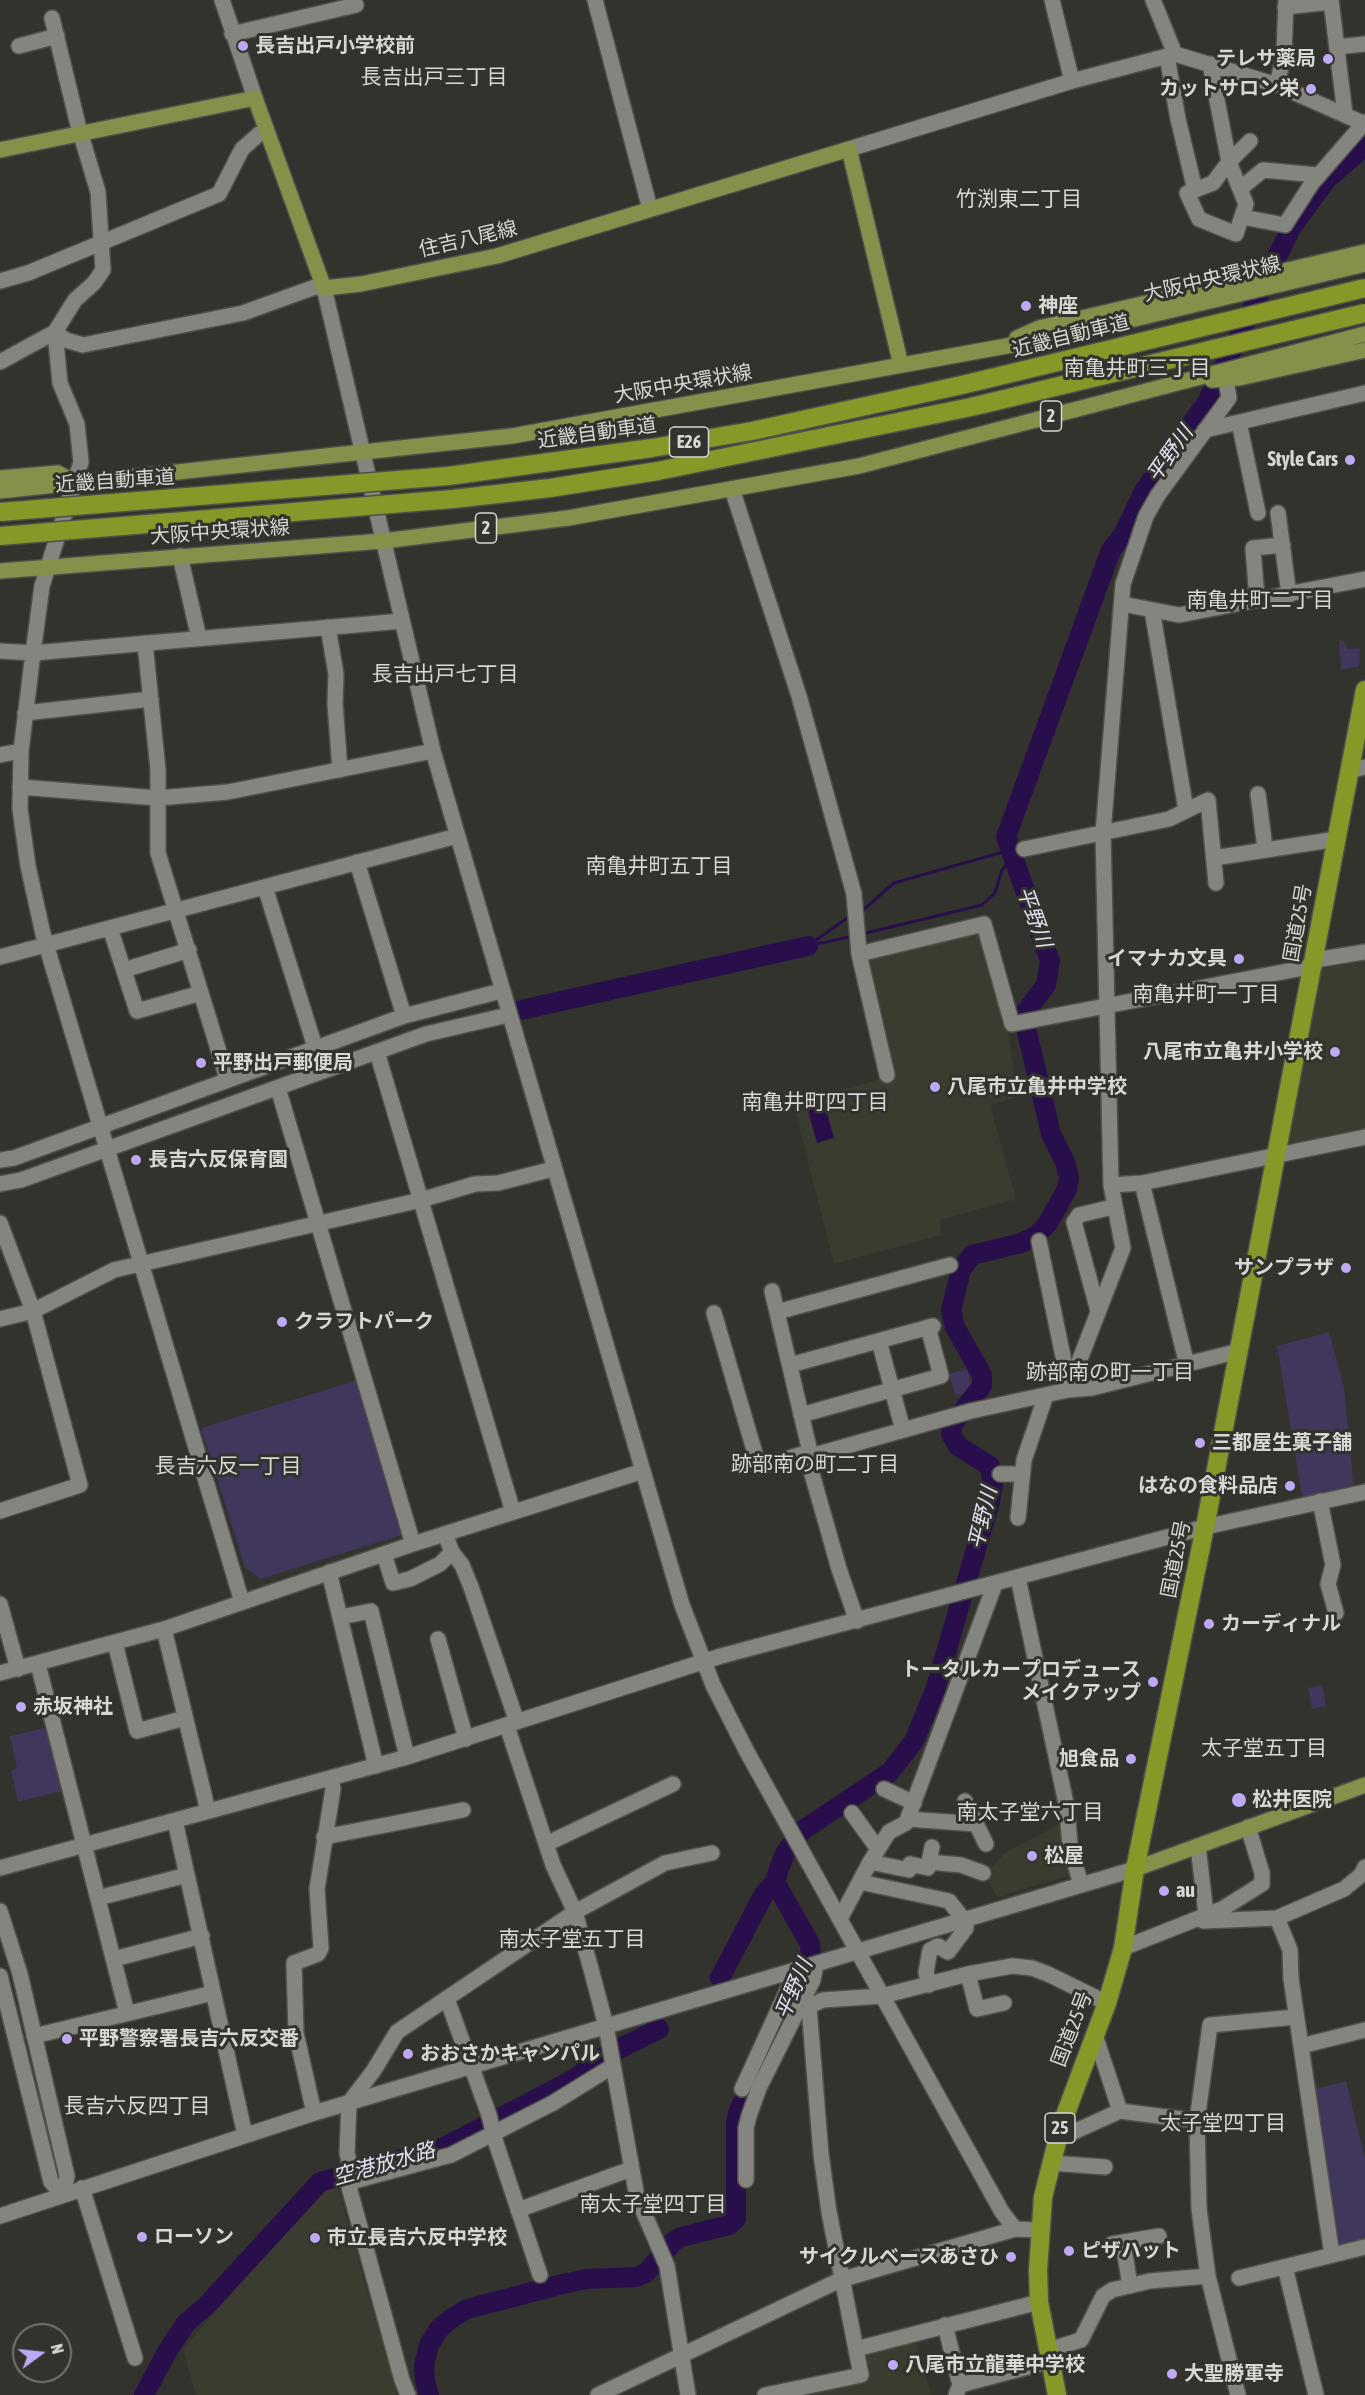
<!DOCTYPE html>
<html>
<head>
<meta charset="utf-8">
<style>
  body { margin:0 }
  #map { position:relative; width:1365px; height:2395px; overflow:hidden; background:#32332d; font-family:"Asap Condensed",sans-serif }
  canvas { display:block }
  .north { position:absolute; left:12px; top:2323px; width:60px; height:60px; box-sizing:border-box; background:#32332d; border:2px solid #747570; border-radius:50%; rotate:75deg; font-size:16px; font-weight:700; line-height:24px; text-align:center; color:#d7d7d4 }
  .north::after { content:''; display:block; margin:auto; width:21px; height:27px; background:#bea9f4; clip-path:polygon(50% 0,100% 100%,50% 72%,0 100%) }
</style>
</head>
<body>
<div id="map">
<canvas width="1365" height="2395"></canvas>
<div class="north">N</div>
</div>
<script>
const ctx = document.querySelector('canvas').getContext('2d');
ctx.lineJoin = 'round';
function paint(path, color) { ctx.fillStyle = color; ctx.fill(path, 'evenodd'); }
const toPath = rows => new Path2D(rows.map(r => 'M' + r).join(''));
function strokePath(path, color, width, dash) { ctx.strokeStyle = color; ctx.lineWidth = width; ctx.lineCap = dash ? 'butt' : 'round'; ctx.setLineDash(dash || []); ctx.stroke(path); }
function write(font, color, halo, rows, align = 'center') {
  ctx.font = font + ' "Asap Condensed","Noto Sans JP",sans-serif'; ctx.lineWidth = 6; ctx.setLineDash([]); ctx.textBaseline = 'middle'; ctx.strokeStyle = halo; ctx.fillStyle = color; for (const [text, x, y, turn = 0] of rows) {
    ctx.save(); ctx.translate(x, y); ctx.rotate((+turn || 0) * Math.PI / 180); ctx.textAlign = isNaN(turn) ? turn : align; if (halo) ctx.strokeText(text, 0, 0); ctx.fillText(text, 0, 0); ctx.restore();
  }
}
paint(toPath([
  [975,930,982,934,1008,1034,1018,1097,990,1105,1016,1199,940,1220,941,1235,834,1264,793,1102,891,1077,865,962,870,954],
  [1365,961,1365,1135,1287,1149,1321,969],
  [1065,1821,1074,1874,997,1897,984,1875,1005,1853],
  [336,2182,397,2395,196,2395,183,2349,324,2187],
  [915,2336,931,2395,787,2395,867,2380,860,2350]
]), '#3a3c30');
paint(toPath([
  [1339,641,1345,641,1347,649,1360,648,1359,666,1341,670],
  [1329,1332,1344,1387,1354,1488,1303,1501,1277,1346],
  [967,1369,971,1384,963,1394,955,1395,949,1374],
  [358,1380,405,1534,260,1579,245,1567,201,1428],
  [1322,1685,1326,1706,1312,1709,1308,1688],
  [48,1727,65,1790,18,1802,11,1770,17,1768,10,1736],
  [1346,2081,1365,2158,1365,2244,1342,2249,1335,2246,1312,2090]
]), '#41365c');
paint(toPath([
  [824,1102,834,1138,817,1143,807,1107]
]), '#280f4c');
strokePath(toPath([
  [862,911,894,883,1010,850],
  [862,934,982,905,995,893,1002,870,1012,858],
  [812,943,850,916],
  [808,946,853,936]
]), '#280f4c', 3);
strokePath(toPath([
  [521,1010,808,946],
  [720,1978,764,1894,775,1882],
  [144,2395,168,2350,186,2323,207,2305,320,2182,444,2147,574,2079,605,2056,659,2029],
  [429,2395,425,2380,424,2365,429,2345,439,2329,452,2318,467,2309,559,2285,586,2279,636,2277,646,2273,673,2242,681,2237,729,2225,736,2219,736,2124,738,2113,771,2041,797,1992,811,1956,810,1944,775,1882,779,1869,785,1853,803,1830,890,1772,914,1741,935,1690,989,1505,993,1485,990,1466,958,1446,951,1434,952,1425,982,1386,982,1375,955,1327,951,1310,961,1270,972,1255,1021,1243,1036,1236,1048,1223,1067,1189,1069,1178,1065,1162,1051,1134,1023,1015,1046,985,1050,961,1006,837,1111,550,1123,535,1144,491,1207,402,1291,228,1326,180,1365,146]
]), '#280f4c', 20);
const minor = toPath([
  [222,0,255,98],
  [595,0,650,209],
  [1052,0,1072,81],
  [1153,0,1175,54],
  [1331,0,1345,114],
  [1285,7,1331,2],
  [232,34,356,5],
  [19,46,57,36],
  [1337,47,1365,44],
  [1167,56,1178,119,1195,190],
  [1210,64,1229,162,1246,204,1236,234,1199,219,1187,193,1213,183,1229,162,1250,141],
  [1277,85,1284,54,1286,0],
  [849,149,1072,81,1175,54,1277,85,1365,124],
  [1240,189,1263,170,1318,175],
  [1242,217,1285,225,1312,183,1365,122],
  [0,281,28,273,219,194,242,149,259,134],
  [55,332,66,340,83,345,243,313,315,287,324,288,433,751,682,1605,713,1685,746,1750,1002,2212,1015,2229],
  [55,332,60,383,77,424,81,462,42,586,33,653,21,751,20,809,28,866,43,934,242,1602],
  [0,362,55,332,75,300,94,283,103,270,98,192,78,125,52,18],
  [1239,422,1258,513],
  [1205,430,1365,393],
  [732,489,799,696,854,894,859,954,887,1075],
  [1278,513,1289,595],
  [180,556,199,638],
  [1257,599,1253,548,1283,545],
  [1122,604,1179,615,1365,579],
  [1152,610,1186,810],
  [328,627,336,674,335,703,340,770],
  [145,643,158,770,158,853,227,1078],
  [0,651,33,653,402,621],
  [25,713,151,699],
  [0,755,21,751],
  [1349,771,1365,767],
  [20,787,158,798,228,792,433,751],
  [1258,794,1265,848],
  [1024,849,1169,819,1208,800,1216,883],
  [1214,858,1337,839],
  [357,862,404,1016],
  [265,887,315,1047],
  [110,928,137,1011,201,993],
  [859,954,984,924,1012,1024,1314,966],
  [0,957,457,836],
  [1315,960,1365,952],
  [124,970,189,950],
  [377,1052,513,1512],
  [278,1088,413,1544],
  [0,1160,14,1158,404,1016,501,991],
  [1142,1183,1187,1365],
  [0,1184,21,1180,426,1034,508,1015],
  [1111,1185,1142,1183,1365,1137],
  [0,1223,33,1311,80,1485,0,1511],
  [1039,1241,1069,1385],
  [772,1291,811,1456,810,1467,839,1569,857,1621],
  [1098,1311,1074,1222,1079,1215,1113,1207],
  [777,1312,950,1265],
  [714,1313,759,1467,810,1452],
  [0,1319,33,1311,114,1270,421,1200,475,1184,498,1183,553,1169],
  [879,1341,903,1430],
  [790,1365,933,1326],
  [1068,1390,1123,1248,1111,1185,1103,833,1123,584,1146,516,1158,495,1229,398,1226,379],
  [801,1415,941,1376,928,1327],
  [811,1456,971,1411,1068,1390,1092,1388,1239,1351],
  [1000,1474,1021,1474],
  [1320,1501,1333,1565,1328,1584,1336,1613],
  [1018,1518,1024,1460,1046,1395],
  [445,1534,452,1552,462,1565,471,1587,517,1722],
  [384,1554,393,1583,410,1579,440,1564,452,1552],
  [329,1572,376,1766],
  [1018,1578,1067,1808,1070,1846,1081,1885],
  [0,1604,18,1669],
  [340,1617,371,1611,407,1757],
  [164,1629,208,1811],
  [438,1639,466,1739],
  [115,1643,137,1731,185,1718],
  [38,1664,127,2013],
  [0,1673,164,1629,413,1544,643,1471],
  [507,1726,553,1865,575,1912,591,1969,606,2026,637,2197,667,2266,688,2395],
  [884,1789,914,1803],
  [965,1801,986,1844],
  [852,1813,878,1849],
  [908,1819,976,1824],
  [175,1821,245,2135],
  [324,1837,463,1810],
  [546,1844,673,1784],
  [1198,1846,1206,1914],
  [870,1862,909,1870,910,1864,928,1868,932,1847],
  [929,1862,961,1865,983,1873],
  [0,1868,407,1757,721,1656,1205,1527,1365,1492],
  [860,1882,949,1901,964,1920,966,1928,948,1952,938,1946,930,1950,926,1972,929,1985],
  [98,1898,187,1875],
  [0,1911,20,1974,67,2176,63,2195],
  [1277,1918,1290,1950,1291,1979,1332,2255],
  [840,1919,870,1862,889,1832,906,1823,995,1584],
  [1203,1921,1277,1918,1344,1889,1361,1875,1365,1867],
  [1123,1948,1222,1909,1262,1884,1262,1873,1248,1827],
  [114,1959,202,1936],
  [968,1974,977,2009,1004,2003],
  [0,1976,51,2182,63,2195],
  [447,1999,489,2115,496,2143,540,2275],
  [780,2006,796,2012,823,2000,882,1996,968,1974,1012,1966,1032,1968,1048,1974,1107,2003],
  [1095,2035,1120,2111],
  [34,2036,213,1993],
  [1301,2046,1365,2030],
  [742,2089,797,1969],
  [314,2113,296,2033,294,1963,318,1954,321,1948,317,1889,333,1789,331,1778],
  [1058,2134,1069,2134,1120,2111,1197,2121],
  [1051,2163,1105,2167],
  [746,2180,746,2128,749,2116,759,2088,813,1980,816,1964],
  [354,2181,451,2155,553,2103,613,2066],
  [82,2188,135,2358],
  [518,2210,631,2169],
  [0,2216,314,2113,1135,1869],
  [1123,2242,1130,2286],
  [1112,2244,1159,2236],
  [1285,2267,1316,2395],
  [1239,2278,1365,2247],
  [945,2325,960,2385,956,2395],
  [856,2349,1039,2302],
  [1048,2350,1081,2340,1103,2296,1112,2290,1150,2281,1208,2276],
  [960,2385,1050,2361],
  [408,2395,402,2380,349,2187,354,2181,347,2153,349,2103,374,2070,397,2032,575,1912,665,1863,712,1853],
  [598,2395,840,2280,1015,2229,1039,2230],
  [765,2395,861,2375,829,2212,821,2154,809,2007],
  [1238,2395,1208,2276,1199,2209,1197,2121,1210,2025,1296,2017]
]);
const major = toPath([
  [0,150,255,98,324,288,361,284,497,256,849,149,901,365],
  [1017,338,1039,328,1365,252],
  [1212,380,1239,378,1365,350],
  [0,478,58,473,76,483],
  [0,491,512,436,1067,335,1365,264],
  [0,571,383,541,568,518,859,466,1365,334],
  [1135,1869,1365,1785]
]);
const highway = toPath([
  [1057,2395,1039,2302,1038,2270,1043,2197,1061,2126,1107,2003,1123,1948,1135,1869,1205,1527,1365,690]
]);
strokePath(minor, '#4f504b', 18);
strokePath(major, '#4f504b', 18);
strokePath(highway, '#4f504b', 21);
strokePath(minor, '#83857e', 15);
strokePath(major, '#85904a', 15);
strokePath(highway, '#879828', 18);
const highwayBridge = toPath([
  [0,512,448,476,652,448,752,431,962,385,1365,288],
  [0,536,453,499,550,488,658,471,971,407,1365,313]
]);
strokePath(highwayBridge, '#4f504b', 21, []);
strokePath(highwayBridge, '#879828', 18);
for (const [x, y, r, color] of [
  [243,46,6,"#bea9f4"],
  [1328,59,6,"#bea9f4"],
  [1311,89,6,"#bea9f4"],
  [1026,306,6,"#bea9f4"],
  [1350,460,6,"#bea9f4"],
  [1239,959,6,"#bea9f4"],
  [1335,1052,6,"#bea9f4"],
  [201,1063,6,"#bea9f4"],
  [935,1087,6,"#bea9f4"],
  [136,1160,6,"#bea9f4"],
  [1346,1268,6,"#bea9f4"],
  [282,1322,6,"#bea9f4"],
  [1200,1443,6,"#bea9f4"],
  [1290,1486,6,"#bea9f4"],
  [1209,1624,6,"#bea9f4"],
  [1153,1682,6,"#bea9f4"],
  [21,1707,6,"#bea9f4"],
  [1131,1759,6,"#bea9f4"],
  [1239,1800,8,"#bea9f4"],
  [1032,1856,6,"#bea9f4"],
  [1164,1891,6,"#bea9f4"],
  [67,2039,6,"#bea9f4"],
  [408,2054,6,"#bea9f4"],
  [142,2237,6,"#bea9f4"],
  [315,2238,6,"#bea9f4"],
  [1069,2251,6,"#bea9f4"],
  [1011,2257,6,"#bea9f4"],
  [893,2365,6,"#bea9f4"],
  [1172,2374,6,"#bea9f4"]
]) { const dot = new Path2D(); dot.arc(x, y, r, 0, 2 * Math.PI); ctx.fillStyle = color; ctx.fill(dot); strokePath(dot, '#32332d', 2); }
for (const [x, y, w] of [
  [1051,416,21],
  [689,442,39],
  [486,528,21],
  [1060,2128,30]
]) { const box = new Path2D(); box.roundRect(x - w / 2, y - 15, w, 30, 4.5); ctx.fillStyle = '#32332d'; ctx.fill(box); strokePath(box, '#d7d7d4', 1.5); }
write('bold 18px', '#d7d7d4', null, [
  ["2",1051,416],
  ["E26",689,442],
  ["2",486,528],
  ["25",1060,2128]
]);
write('bold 20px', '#d7d7d4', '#32332d', [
  ["長吉出戸小学校前",255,46],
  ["テレサ薬局",1316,59,"right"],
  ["カットサロン栄",1299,89,"right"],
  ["神座",1038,306],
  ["Style Cars",1338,460,"right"],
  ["イマナカ文具",1227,959,"right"],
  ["八尾市立亀井小学校",1323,1052,"right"],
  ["平野出戸郵便局",213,1063],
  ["八尾市立亀井中学校",947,1087],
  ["長吉六反保育園",148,1160],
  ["サンプラザ",1334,1268,"right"],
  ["クラフトパーク",294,1322],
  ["三都屋生菓子舗",1212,1443],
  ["はなの食料品店",1278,1486,"right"],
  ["カーディナル",1221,1624],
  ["トータルカープロデュース",1141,1670,"right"],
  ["メイクアップ",1141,1693,"right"],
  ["赤坂神社",33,1707],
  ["旭食品",1119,1759,"right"],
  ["松井医院",1252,1800],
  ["松屋",1044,1856],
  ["au",1176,1891],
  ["平野警察署長吉六反交番",79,2039],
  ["おおさかキャンパル",420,2054],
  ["ローソン",154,2237],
  ["市立長吉六反中学校",327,2238],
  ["ピザハット",1081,2251],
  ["サイクルベースあさひ",999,2257,"right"],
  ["八尾市立龍華中学校",905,2365],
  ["大聖勝軍寺",1184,2374]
], 'left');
write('20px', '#d7d7d4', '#32332d', [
  ["住吉八尾線",468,239,-13],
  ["大阪中央環状線",1212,279,-13],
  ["近畿自動車道",1071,336,-14],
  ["大阪中央環状線",683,384,-10],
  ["近畿自動車道",597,433,-8],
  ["近畿自動車道",115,481,-4],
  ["大阪中央環状線",220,532,-4],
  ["国道25号",1298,923,-80],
  ["国道25号",1176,1559,-79],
  ["国道25号",1072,2029,-69]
]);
write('21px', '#d7d7d4', '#32332d', [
  ["長吉出戸三丁目",434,77],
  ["竹渕東二丁目",1019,199],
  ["南亀井町三丁目",1137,368],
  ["南亀井町二丁目",1260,600],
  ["長吉出戸七丁目",445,674],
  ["南亀井町五丁目",659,866],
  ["南亀井町一丁目",1206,994],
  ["南亀井町四丁目",815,1102],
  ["跡部南の町一丁目",1110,1372],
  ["跡部南の町二丁目",815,1464],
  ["長吉六反一丁目",228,1466],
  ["太子堂五丁目",1264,1748],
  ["南太子堂六丁目",1030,1812],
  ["南太子堂五丁目",572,1939],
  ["長吉六反四丁目",137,2106],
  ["太子堂四丁目",1223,2123],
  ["南太子堂四丁目",653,2204]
]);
write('italic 21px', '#e4dff3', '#32332d', [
  ["平野川",1170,454,-55],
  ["平野川",1034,917,70],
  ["平野川",983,1518,-77],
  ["平野川",794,1989,-67],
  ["空港放水路",384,2164,-16]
]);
</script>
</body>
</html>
